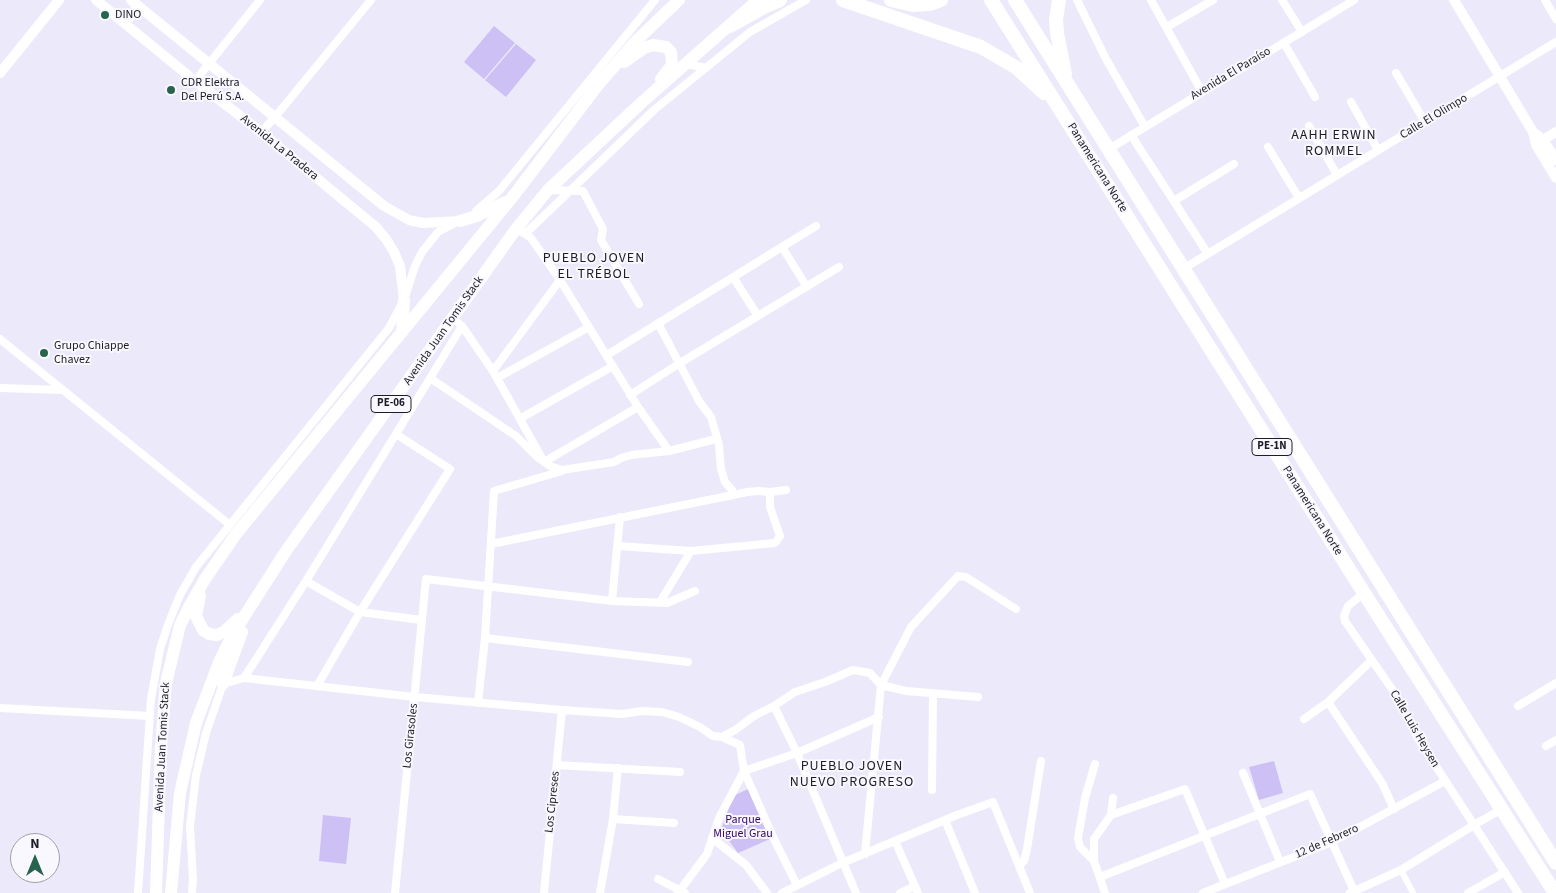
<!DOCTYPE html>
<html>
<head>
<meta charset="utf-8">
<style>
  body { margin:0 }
  #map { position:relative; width:1556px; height:893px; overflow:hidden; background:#ece9fa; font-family:"Source Sans 3",sans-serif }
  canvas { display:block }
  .north { position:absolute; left:10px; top:833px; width:50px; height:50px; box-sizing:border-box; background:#f9f8fe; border:1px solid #a1a0a8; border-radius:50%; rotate:0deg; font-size:14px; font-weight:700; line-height:20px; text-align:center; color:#1e1c26 }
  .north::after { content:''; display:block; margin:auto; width:18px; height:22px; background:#27634d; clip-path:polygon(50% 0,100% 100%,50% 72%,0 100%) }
</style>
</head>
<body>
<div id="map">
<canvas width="1556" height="893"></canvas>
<div class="north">N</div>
</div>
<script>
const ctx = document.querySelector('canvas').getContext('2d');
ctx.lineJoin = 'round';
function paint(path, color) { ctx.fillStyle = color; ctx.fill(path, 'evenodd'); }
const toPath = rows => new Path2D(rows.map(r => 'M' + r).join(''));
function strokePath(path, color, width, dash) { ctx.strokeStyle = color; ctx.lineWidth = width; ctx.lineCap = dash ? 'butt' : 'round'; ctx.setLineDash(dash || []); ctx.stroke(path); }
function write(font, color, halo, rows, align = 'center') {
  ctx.font = font + ' "Source Sans 3",sans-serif'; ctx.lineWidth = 4; ctx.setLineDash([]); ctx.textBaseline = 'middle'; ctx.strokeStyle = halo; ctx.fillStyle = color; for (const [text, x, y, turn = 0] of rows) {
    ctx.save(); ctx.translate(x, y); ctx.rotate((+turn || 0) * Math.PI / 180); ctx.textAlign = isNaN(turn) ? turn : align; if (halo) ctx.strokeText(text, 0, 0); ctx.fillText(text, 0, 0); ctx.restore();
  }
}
paint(toPath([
  [494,26,515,43,484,79,464,62],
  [516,44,536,60,506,97,485,80],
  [1274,761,1283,793,1259,800,1249,767],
  [748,789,770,839,738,853,721,830,733,796],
  [323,815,351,818,346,864,319,861]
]), '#ccc0f5');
strokePath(toPath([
  [1401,870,1413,893]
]), '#fff', 6);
strokePath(toPath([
  [1077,0,1106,59,1145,127],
  [1151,0,1202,92],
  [1282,0,1302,32],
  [1545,0,1556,19],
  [1167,27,1213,0],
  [1284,43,1315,97],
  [687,64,706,68],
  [1396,73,1425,122],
  [195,81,260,0],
  [1351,102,1378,150],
  [1309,126,1337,175],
  [261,132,275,117,371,0],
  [1131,135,1208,254],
  [1268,147,1299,198],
  [1109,149,1354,0],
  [548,190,583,191,603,229,601,240,639,304],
  [1174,201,1234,164],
  [476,211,499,191,655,0],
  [522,232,531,238,560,280,638,407,669,451],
  [525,234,654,110,750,32,806,0],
  [782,247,807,287],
  [1183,269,1556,42],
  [733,277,758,316],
  [452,318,462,326,493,371,544,462,638,407],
  [658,323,699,401,711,417,719,445,721,469,725,482,732,490,733,495,747,492,759,491,770,492,786,490],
  [0,339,230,525],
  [607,355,816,226],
  [493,371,560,280],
  [430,378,516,436,537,457,550,466,562,470,614,462,621,458,631,455,669,451,716,439],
  [497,378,589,327],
  [0,388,62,390],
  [630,395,680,363,839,267],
  [521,418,613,366],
  [491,544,733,495],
  [618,546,691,551,775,543,780,536,770,507,770,492],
  [306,581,360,612,422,620],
  [1364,593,1348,606,1344,616,1345,621,1394,692,1419,740,1518,893],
  [612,601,620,517],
  [660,602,691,551],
  [485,638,688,662],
  [244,678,306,581,462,326],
  [317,686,360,612,450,469,396,434],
  [1328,702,1382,783,1394,809],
  [478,703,485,638,494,491,562,471],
  [774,706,797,753,856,893],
  [1518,706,1556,683],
  [0,708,150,716],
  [1304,719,1328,702,1372,660],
  [722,737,740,745,744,771,775,841,797,885],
  [1546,746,1556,740],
  [557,765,680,772],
  [1243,773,1280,862],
  [932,790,933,693],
  [1111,815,1185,789,1225,884],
  [613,819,674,823],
  [945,820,975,893],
  [712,838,746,865,767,893],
  [895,841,918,893],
  [865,854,881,685,911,627,958,576,966,577,1016,609],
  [1094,861,1080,847,1078,838,1085,798,1095,764],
  [1019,866,1024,861,1027,849,1041,761],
  [1100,877,1310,794,1355,893],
  [658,879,685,893],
  [138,893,151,699,160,649,169,622,180,595,196,567,389,328,404,300,415,266,422,252,438,232,455,223],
  [192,893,193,879,190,826,196,775,206,733,223,684,244,678,415,697,562,710,622,714,642,711,662,712,679,717,700,727,713,736,722,737,735,730,754,716,774,706,795,692,825,682,853,670,870,673,881,685,906,691,978,697],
  [395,893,426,579,612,601,667,603,695,591],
  [544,893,562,710],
  [600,893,613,819,618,768],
  [678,893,707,854,719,818,744,771,797,753,879,717],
  [782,893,842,863,957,815,993,802,1030,893],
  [900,893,915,886],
  [1105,893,1094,861,1094,839,1111,815,1113,798],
  [1203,893,1332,842,1445,781],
  [1350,893,1401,870,1474,825,1502,809],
  [1468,893,1505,872]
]), '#fff', 8);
strokePath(toPath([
  [96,0,195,81,261,132,376,227,386,239,394,252,400,266,404,300],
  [131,0,384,206,409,220,423,223,460,221],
  [1454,0,1533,132,1536,145,1556,178],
  [125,23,138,6],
  [0,73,59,0],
  [1533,132,1543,140,1556,160],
  [1538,143,1556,132]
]), '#fff', 10);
strokePath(toPath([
  [624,62,644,48,653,45,666,47,671,52,672,65,661,79],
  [460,221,477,216,505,202],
  [402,332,404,300],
  [200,596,196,616,203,630,209,634,217,635,225,631,238,619],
  [223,684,242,632],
  [156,893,161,747,166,683,180,625,189,607,205,579,236,534,511,199,598,85,636,41,679,0],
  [171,893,180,793,196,723,220,660,233,634,286,551,516,229,548,190,640,104,758,0]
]), '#fff', 12);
strokePath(toPath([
  [843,0,981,47,1017,68,1044,93],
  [891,0,913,5,930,4,941,0],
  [991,0,1364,593,1555,893],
  [1015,0,1556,863],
  [1059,0,1056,20,1057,33,1065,74],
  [730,26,766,6,780,0]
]), '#fff', 14);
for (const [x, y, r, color] of [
  [105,15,5,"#27634d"],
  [171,90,5,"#27634d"],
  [44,353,5,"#27634d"]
]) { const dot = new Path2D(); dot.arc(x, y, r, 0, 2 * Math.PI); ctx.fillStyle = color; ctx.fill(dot); strokePath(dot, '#f9f8fe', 2); }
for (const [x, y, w] of [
  [391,404,40],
  [1272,447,40]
]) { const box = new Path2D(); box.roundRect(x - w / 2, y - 8.5, w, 17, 4); ctx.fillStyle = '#f9f8fe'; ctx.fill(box); strokePath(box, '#1e1c26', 1); }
write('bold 11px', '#1e1c26', null, [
  ["PE-06",391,404],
  ["PE-1N",1272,447]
]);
write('12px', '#1e1c26', '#f9f8fe', [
  ["DINO",115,15],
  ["CDR Elektra",181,83],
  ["Del Perú S.A.",181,97],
  ["Grupo Chiappe",54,346],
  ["Chavez",54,360]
], 'left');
write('12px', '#1e1c26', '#f9f8fe', [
  ["Avenida El Paraíso",1231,74,-31],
  ["Calle El Olimpo",1434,117,-31],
  ["Avenida La Pradera",279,148,39],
  ["Panamericana Norte",1097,168,58],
  ["Avenida Juan Tomis Stack",444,331,-55],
  ["Panamericana Norte",1312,511,58],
  ["Calle Luis Heysen",1414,729,60],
  ["Los Girasoles",411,736,-84],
  ["Avenida Juan Tomis Stack",163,747,-87],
  ["Los Cipreses",553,802,-84],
  ["12 de Febrero",1327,842,-24]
]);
write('12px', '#35046d', '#f9f8fe', [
  ["Parque",743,820],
  ["Miguel Grau",743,834]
]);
ctx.letterSpacing = '1px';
write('14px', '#1e1c26', '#f9f8fe', [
  ["AAHH ERWIN",1334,136],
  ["ROMMEL",1334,152],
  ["PUEBLO JOVEN",594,259],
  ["EL TRÉBOL",594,275],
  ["PUEBLO JOVEN",852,767],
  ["NUEVO PROGRESO",852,783]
]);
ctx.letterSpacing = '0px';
</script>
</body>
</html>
